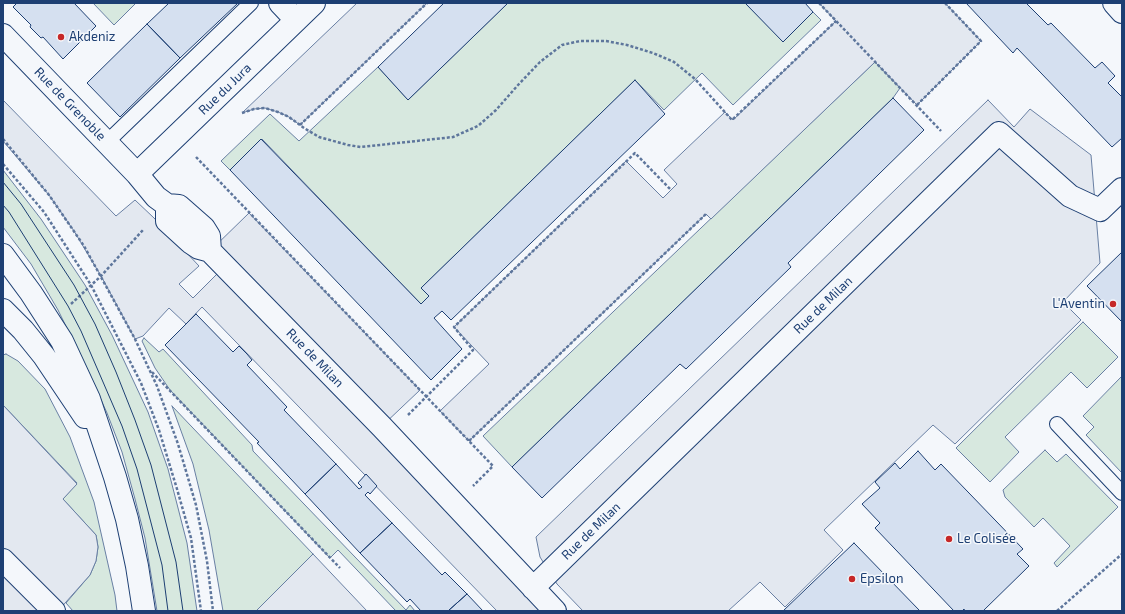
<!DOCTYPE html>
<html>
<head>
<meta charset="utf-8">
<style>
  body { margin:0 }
  #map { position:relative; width:1125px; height:614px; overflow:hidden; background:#f4f7fb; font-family:"Exo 2",sans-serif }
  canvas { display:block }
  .frame { position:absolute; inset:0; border:4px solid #1d3f73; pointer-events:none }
</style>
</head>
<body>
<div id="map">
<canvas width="1125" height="614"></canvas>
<div class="frame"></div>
</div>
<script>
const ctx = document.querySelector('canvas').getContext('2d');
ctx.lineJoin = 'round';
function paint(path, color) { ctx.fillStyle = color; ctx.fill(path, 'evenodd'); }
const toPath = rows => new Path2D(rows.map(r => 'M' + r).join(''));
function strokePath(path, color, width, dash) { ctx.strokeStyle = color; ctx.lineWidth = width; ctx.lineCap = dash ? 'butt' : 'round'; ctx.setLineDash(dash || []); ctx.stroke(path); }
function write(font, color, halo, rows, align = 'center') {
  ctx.font = font + ' "Exo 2",sans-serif'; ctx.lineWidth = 3; ctx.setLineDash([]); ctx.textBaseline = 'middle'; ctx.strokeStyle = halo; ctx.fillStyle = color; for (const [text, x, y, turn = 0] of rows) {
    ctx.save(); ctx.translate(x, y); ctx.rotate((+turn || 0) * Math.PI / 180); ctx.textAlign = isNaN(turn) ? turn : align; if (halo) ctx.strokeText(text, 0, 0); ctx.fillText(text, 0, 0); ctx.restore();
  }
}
const green = toPath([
  [93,3,136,3,114,25,93,3],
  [508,3,745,3,783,41,813,12,821,20,733,105,702,73,664,110,635,80,421,288,429,296,421,304,262,139,230,170,221,161,270,114,299,141,378,67,408,100,508,3],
  [875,62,900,88,893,98,512,467,483,436,875,62],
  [3,170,41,219,85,285,112,335,148,412,168,469,187,543,197,611,157,611,145,538,135,499,122,452,107,413,87,369,58,310,31,264,3,227,3,170],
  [1083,322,1118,357,1087,388,1071,372,1005,437,1019,452,990,482,956,448,1083,322],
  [144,338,159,352,163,349,252,445,253,451,406,610,410,605,415,611,396,611,338,550,330,558,170,390,155,368,142,341,144,338],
  [6,354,18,361,45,389,70,437,94,502,115,595,117,611,73,611,66,603,90,575,96,561,98,547,96,535,63,499,77,483,3,405,3,355,6,354],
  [1122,376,1122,473,1086,435,1094,427,1083,416,1122,376],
  [172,406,313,554,256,611,223,611,209,530,193,464,172,406],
  [1045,450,1057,462,1066,454,1118,507,1057,567,1054,563,1070,546,1043,518,1034,527,1005,497,1003,490,1045,450]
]);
paint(green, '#d7e8df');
strokePath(green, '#687fa3', 1);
const parking = toPath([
  [357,3,427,3,300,125,289,117,278,112,265,108,254,109,242,113,357,3],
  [819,3,945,3,981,41,917,105,875,62,711,219,706,214,469,441,440,411,489,364,454,327,626,161,663,198,677,184,664,170,725,112,733,120,836,21,819,3],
  [3,100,116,216,135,200,154,218,199,266,179,284,193,298,225,266,210,251,249,213,420,390,382,426,555,611,497,611,202,307,186,324,169,308,143,336,135,339,101,276,74,231,49,195,3,141,3,100],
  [988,100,1014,127,1030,109,1091,155,1100,263,1063,302,1081,320,955,444,933,425,824,530,843,550,785,607,760,582,728,611,583,611,557,584,540,557,536,537,988,100],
  [3,405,77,484,63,499,96,535,98,547,96,561,90,575,58,611,3,611,3,405],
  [313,554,367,611,256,611,313,554]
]);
paint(parking, '#e3e8f0');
strokePath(parking, '#687fa3', 1);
const building = toPath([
  [17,3,74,3,96,26,63,59,43,37,41,38,30,27,31,25,13,7,17,3],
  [169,3,238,3,180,58,147,24,169,3],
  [444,3,508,3,408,100,378,67,444,3],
  [745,3,805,3,813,12,783,42,745,3],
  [966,3,1026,3,1048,25,1051,23,1095,68,1102,62,1115,76,1108,83,1122,97,1122,138,1112,147,1017,48,1013,53,966,3],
  [147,24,180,58,120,117,87,83,147,24],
  [635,80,665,114,451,320,442,311,434,318,462,349,431,380,230,170,261,139,421,304,429,296,421,288,635,80],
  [893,98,924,130,788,263,791,267,686,369,680,364,542,498,512,467,893,98],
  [1122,252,1122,322,1087,286,1122,252],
  [196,314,233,352,239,346,247,354,252,360,247,365,287,407,284,410,336,464,305,494,257,443,259,442,165,345,196,314],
  [918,451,935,470,941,464,1023,549,1017,554,1029,566,983,611,965,611,964,609,962,611,954,611,875,528,880,523,862,504,880,488,875,482,895,463,900,469,918,451],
  [336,464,359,489,362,487,358,483,366,474,377,486,370,494,368,492,365,495,392,523,360,553,305,494,336,464],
  [392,523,442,575,445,572,467,594,448,611,421,611,410,599,407,602,360,553,392,523],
  [854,543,920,611,783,611,833,563,854,543],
  [467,594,483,611,448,611,467,594]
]);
paint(building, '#d5e0f0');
strokePath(building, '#1d3f73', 1);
const lane = toPath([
  [106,143,251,3],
  [1057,424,1122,493]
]);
const street = toPath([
  [280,3,296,20],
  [1114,3,1122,12],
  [3,35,137,174,156,197,167,205],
  [137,174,314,3],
  [210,251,209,236,204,228,179,206,167,205,167,221,190,242,199,248,210,251,382,427,555,611],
  [3,560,54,611],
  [533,588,999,133,1070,196,1100,210,1122,189]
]);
const secondary = toPath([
  [3,255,31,293,62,341,89,399,115,477,127,519,137,566,144,611],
  [3,310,23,330,44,356,85,417]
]);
strokePath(lane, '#1d3f73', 16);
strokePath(street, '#1d3f73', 24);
strokePath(secondary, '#1d3f73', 24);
strokePath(toPath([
  [819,3,941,131],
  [917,105,981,41,945,3],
  [242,113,254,109,265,108,278,112,289,117,304,128,319,137,348,145,361,147,453,137,478,126,496,110,518,85,540,62,562,45,580,41,606,41,627,45,653,53,674,62,695,79,732,120,836,21],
  [300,125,427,3],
  [3,139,49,195,84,246,135,339,157,386,178,444,196,505,207,561,213,611],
  [196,157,493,466,473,486],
  [3,164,44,212,91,285,141,383,159,430,177,489,191,538,201,611],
  [71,304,101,276,143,230],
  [152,372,340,568],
  [408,415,473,350,454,327,635,153,671,190],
  [469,441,706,214],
  [1057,611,1122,554]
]), '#5e769c', 2.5, [3, 2]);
strokePath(lane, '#f4f7fb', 14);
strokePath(street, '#f4f7fb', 22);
strokePath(secondary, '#f4f7fb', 22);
strokePath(toPath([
  [3,182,21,204,74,285,95,324,116,372,135,420,151,465,176,562,183,611],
  [3,205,9,212,68,306,81,331,122,426,137,469,162,565,168,611]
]), '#1d3f73', 1);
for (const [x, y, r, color] of [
  [61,37,4,"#c62828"],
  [1113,304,4,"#c62828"],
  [949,539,4,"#c62828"],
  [852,579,4,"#c62828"]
]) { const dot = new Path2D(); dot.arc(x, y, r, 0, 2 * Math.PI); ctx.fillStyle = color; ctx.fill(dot); strokePath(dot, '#f4f7fb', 1.5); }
write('13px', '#1d3f73', '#f4f7fb', [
  ["Akdeniz",69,37],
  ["L'Aventin",1105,304,"right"],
  ["Le Colisée",957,539],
  ["Epsilon",860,579]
], 'left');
write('13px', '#1d3f73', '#f4f7fb', [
  ["Rue du Jura",225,89,-44],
  ["Rue de Grenoble",70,104,46],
  ["Rue de Milan",823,305,-44],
  ["Rue de Milan",315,358,46],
  ["Rue de Milan",591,531,-44]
]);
</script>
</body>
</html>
